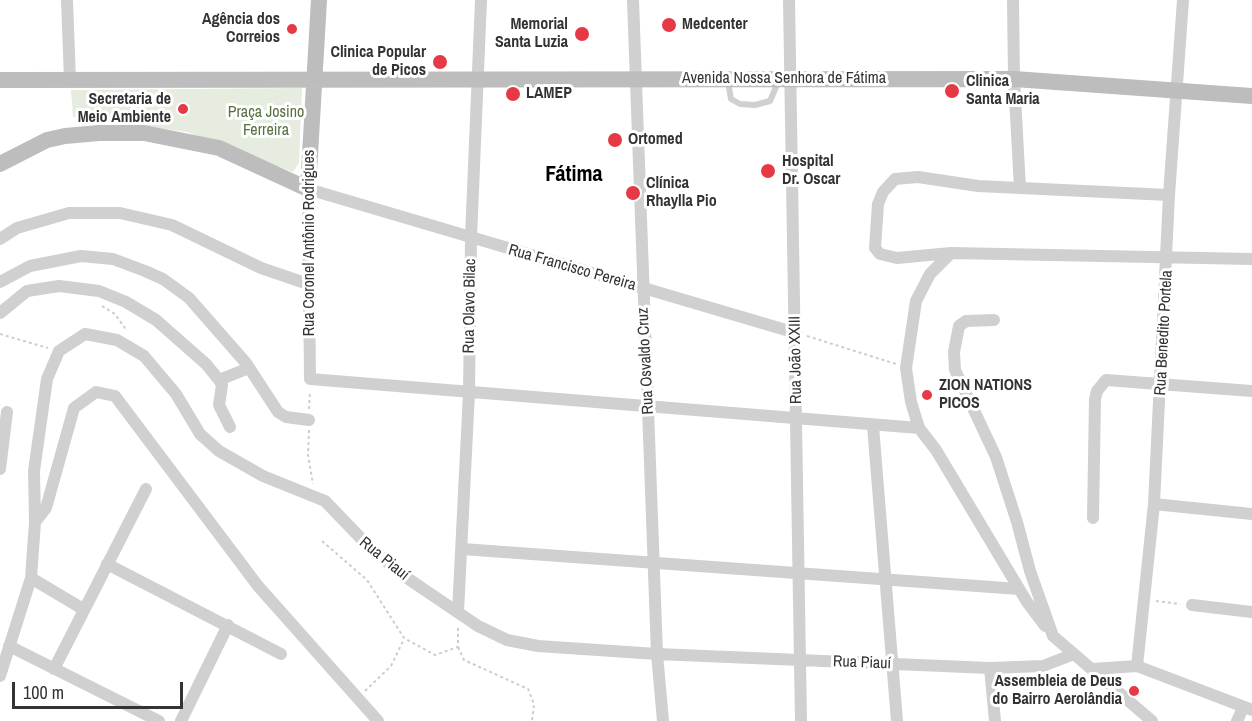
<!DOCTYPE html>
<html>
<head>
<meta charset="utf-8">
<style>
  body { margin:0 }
  #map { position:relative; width:1252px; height:721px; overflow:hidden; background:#fff; font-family:"Archivo Narrow",sans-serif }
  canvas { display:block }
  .scale { position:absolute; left:12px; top:682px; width:171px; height:27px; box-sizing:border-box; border:3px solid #333; border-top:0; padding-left:8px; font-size:18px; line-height:21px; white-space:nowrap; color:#333; -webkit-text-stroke:4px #fff; paint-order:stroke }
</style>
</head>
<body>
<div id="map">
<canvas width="1252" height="721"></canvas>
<div class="scale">100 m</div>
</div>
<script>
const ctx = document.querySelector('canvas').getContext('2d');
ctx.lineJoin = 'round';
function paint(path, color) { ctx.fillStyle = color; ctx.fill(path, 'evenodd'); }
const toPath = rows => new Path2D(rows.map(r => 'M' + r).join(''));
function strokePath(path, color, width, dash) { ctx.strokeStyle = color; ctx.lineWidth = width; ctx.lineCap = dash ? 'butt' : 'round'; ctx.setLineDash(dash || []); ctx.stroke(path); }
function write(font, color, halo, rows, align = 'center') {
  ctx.font = font + ' "Archivo Narrow",sans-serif'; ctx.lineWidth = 6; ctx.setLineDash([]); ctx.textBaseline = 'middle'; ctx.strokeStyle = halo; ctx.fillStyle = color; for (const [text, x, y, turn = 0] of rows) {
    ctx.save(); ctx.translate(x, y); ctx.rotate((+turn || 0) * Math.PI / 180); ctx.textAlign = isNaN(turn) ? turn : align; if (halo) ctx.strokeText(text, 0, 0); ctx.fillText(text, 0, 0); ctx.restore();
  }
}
paint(toPath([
  [302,88,299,163,293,172,187,132,73,117,71,90]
]), '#e6ecdf');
strokePath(toPath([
  [102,306,115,314,127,331],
  [0,334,48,348],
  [807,336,896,364],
  [309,409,310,391],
  [309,430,308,455,313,484],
  [322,541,367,580,404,638,435,655,458,647,458,628],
  [1156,601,1180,604],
  [458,647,464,660,528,689,534,704,532,721],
  [365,691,391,666,404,639]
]), '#cdcdcd', 2, [3, 3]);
strokePath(toPath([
  [728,82,731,99,740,104,755,105,770,101,779,80]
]), '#d0d0d0', 6);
strokePath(toPath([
  [67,0,70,80],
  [633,0,657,654,663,721],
  [789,0,801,721],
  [1013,0,1014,79,1020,188],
  [1169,195,978,186,918,177,895,179,883,192,878,204,875,248,880,254,897,258,951,253,1252,259],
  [0,239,17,228,69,213,120,213,172,225,261,268,308,284],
  [951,253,930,274,916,301,906,368,911,402,919,428,936,450,1027,602,1045,626],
  [0,282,30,266,81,256,113,259,145,271,163,279,189,298,246,363,278,412,286,417,309,420],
  [0,313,27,291,59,286,99,291,126,302,156,320,206,364,219,380,222,385,219,405,230,427],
  [994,320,966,321,959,326,954,352,955,370,996,457,1017,522,1030,571,1053,636,1152,721],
  [796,333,308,189,310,379,919,428],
  [219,380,249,368],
  [873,426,897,721],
  [0,469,7,412],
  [1154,504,1252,514],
  [1093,518,1095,399,1097,391,1106,380,1252,391],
  [35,522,46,508,74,408,96,392,115,396,258,586,378,721],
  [462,549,1019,589],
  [107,564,281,654],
  [31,578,83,609],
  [1192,605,1252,612],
  [458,612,469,393,471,238,481,0],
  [9,646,159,721],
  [1137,666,1154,504,1169,195,1183,0],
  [990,668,995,721],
  [54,669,146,489],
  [1092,669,1137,666,1252,710],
  [0,676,31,578,35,522,34,471,47,379,59,351,85,334,117,340,144,356,176,394,200,434,219,451,263,476,325,501,374,552,410,580,478,626,507,640,538,646,657,654,990,668,1043,666,1074,654],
  [181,721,228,625],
  [1237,721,1243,708]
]), '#d0d0d0', 12);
strokePath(toPath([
  [0,80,1014,79,1252,96],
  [0,164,47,140,65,136,99,133,144,133,219,148,308,189,319,0]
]), '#bdbdbd', 16);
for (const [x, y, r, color] of [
  [669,25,8,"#e63946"],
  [292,29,6,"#e63946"],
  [582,34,8,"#e63946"],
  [440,62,8,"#e63946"],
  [952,91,8,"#e63946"],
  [513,94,8,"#e63946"],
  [183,109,6,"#e63946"],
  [615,140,8,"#e63946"],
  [768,171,8,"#e63946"],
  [633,193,8,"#e63946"],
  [927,395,6,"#e63946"],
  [1134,691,6,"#e63946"]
]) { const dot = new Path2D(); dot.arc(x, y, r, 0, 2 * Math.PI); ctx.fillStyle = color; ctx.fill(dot); strokePath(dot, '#fff', 2); }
write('bold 16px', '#333', '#fff', [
  ["Agência dos",280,20,"right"],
  ["Correios",280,38,"right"],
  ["Memorial",568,25,"right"],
  ["Santa Luzia",568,43,"right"],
  ["Medcenter",682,25],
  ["Clinica Popular",426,53,"right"],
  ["de Picos",426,71,"right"],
  ["Clinica",966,82],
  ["Santa Maria",966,100],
  ["LAMEP",526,94],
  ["Secretaria de",171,100,"right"],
  ["Meio Ambiente",171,118,"right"],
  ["Ortomed",628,140],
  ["Hospital",782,162],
  ["Dr. Oscar",782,180],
  ["Clínica",646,184],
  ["Rhaylla Pio",646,202],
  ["ZION NATIONS",939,386],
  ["PICOS",939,404],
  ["Assembleia de Deus",1122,682,"right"],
  ["do Bairro Aerolândia",1122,700,"right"]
], 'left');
write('16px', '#333', '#fff', [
  ["Avenida Nossa Senhora de Fátima",784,79],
  ["Rua Coronel Antônio Rodrigues",310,243,-90],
  ["Rua Francisco Pereira",572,268,16],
  ["Rua Olavo Bilac",470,306,-89],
  ["Rua Benedito Portela",1164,333,-87],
  ["Rua João XXIII",796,360,-91],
  ["Rua Osvaldo Cruz",646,361,-93],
  ["Rua Piauí",384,559,39],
  ["Rua Piauí",862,663,2]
]);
write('16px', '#56703f', '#fff', [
  ["Praça Josino",266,113],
  ["Ferreira",266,131]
]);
write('bold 22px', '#000', '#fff', [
  ["Fátima",574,175]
]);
</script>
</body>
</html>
